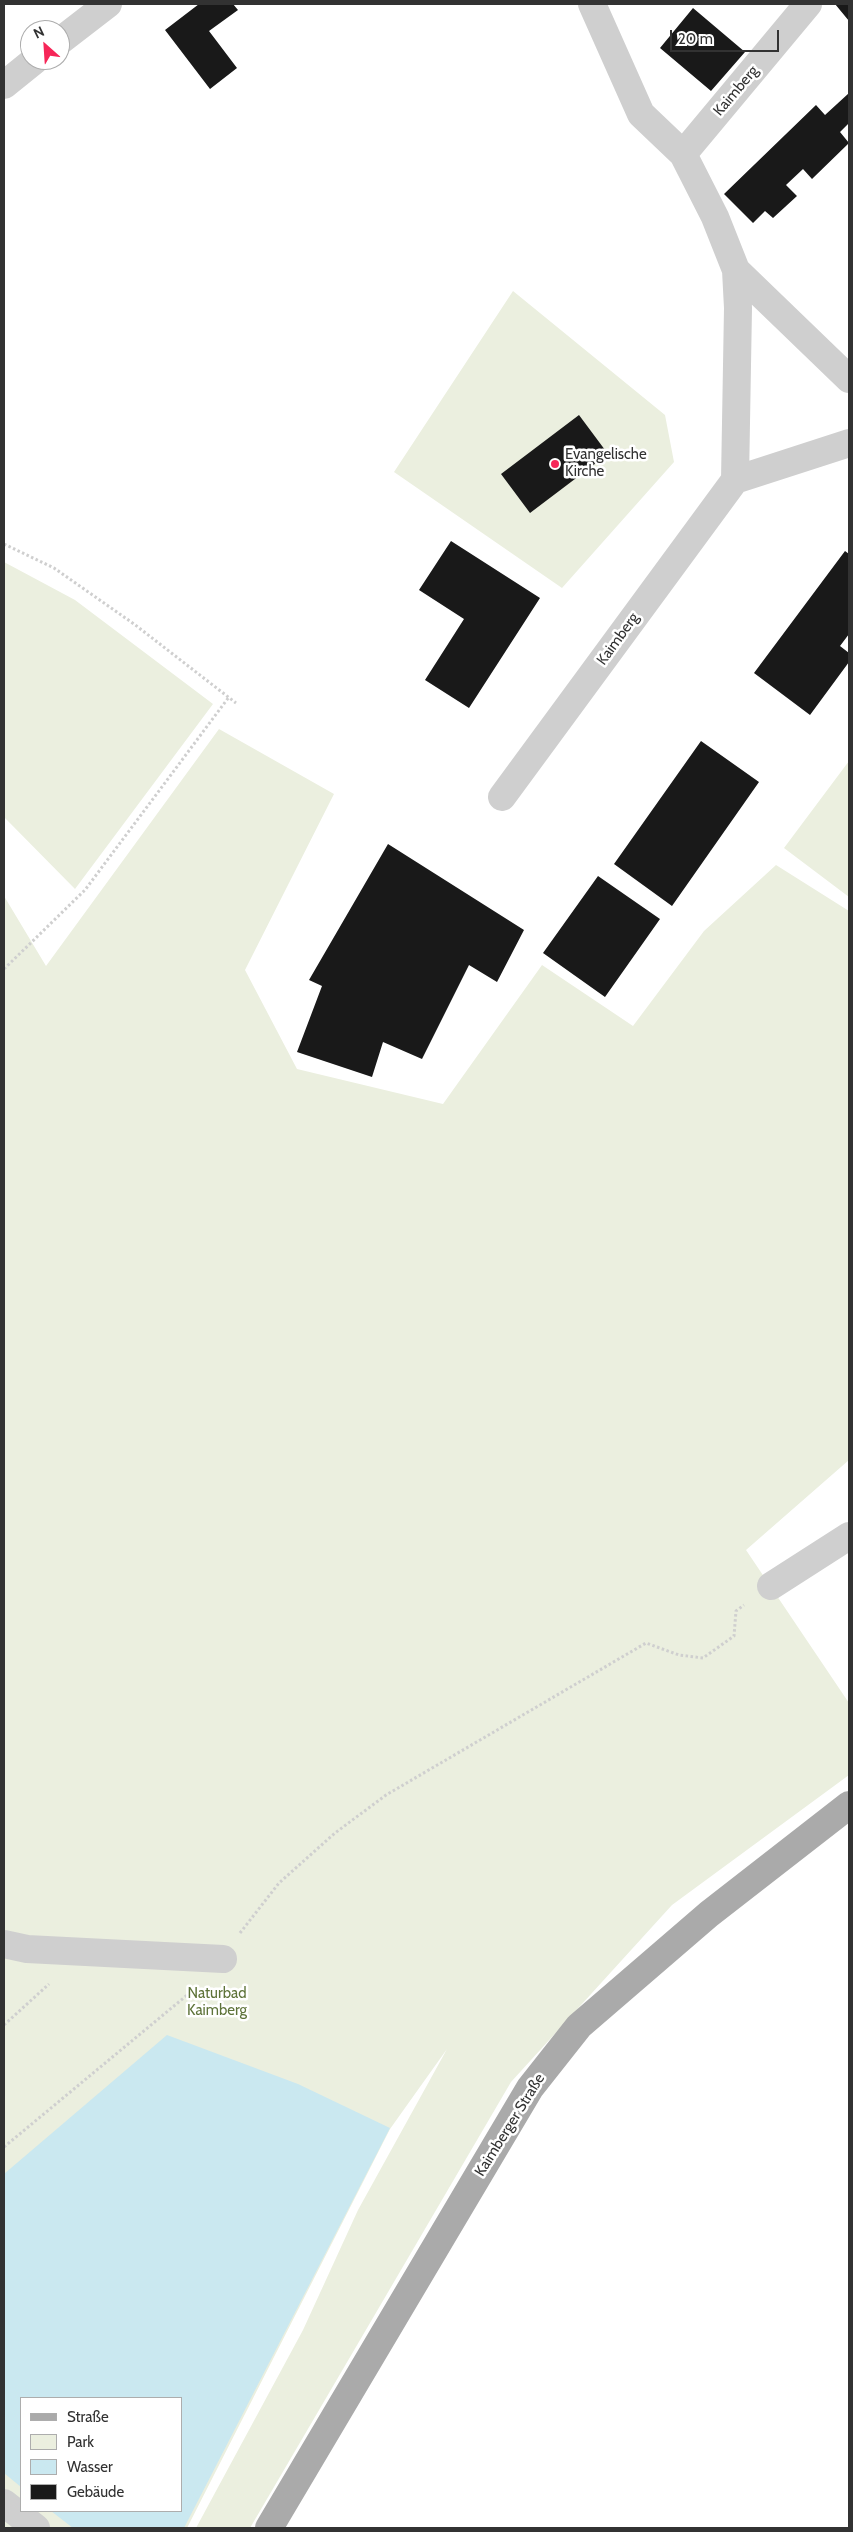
<!DOCTYPE html>
<html>
<head>
<meta charset="utf-8">
<style>
  body { margin:0 }
  #map { position:relative; width:853px; height:2532px; overflow:hidden; background:#fff; font-family:Cabin,sans-serif }
  canvas { display:block }
  .frame { position:absolute; inset:0; border:5px solid #323232; pointer-events:none }
  .legend { position:absolute; left:20px; top:2397px; width:162px; height:115px; box-sizing:border-box; background:#fff; border:1px solid #adadad; margin:0; padding:6px 9px; list-style:none; font-size:15px; color:#323232 }
  .legend li { display:flex; align-items:center; gap:10px; height:25px }
  .legend b { width:25px; border:1px solid #adadad }
  .north { position:absolute; left:20px; top:20px; width:50px; height:50px; box-sizing:border-box; background:#fff; border:1px solid #adadad; border-radius:50%; rotate:334deg; font-size:14px; font-weight:700; line-height:20px; text-align:center; color:#323232 }
  .north::after { content:''; display:block; margin:auto; width:18px; height:22px; background:#f62658; clip-path:polygon(50% 0,100% 100%,50% 72%,0 100%) }
  .scale { position:absolute; left:670px; top:30px; width:109px; height:22px; box-sizing:border-box; border:2px solid #323232; border-top:0; padding-left:6px; font-size:15px; line-height:18px; white-space:nowrap; color:#323232; -webkit-text-stroke:4px #fff; paint-order:stroke }
</style>
</head>
<body>
<div id="map">
<canvas width="853" height="2532"></canvas>
<div class="frame"></div>
<ul class="legend">
<li><b style="height:6px;background:#aaa"></b>Straße</li>
<li><b style="height:14px;background:#ebefdf"></b>Park</li>
<li><b style="height:14px;background:#cae8f0"></b>Wasser</li>
<li><b style="height:14px;background:#191919"></b>Gebäude</li>
</ul>
<div class="north">N</div>
<div class="scale">20 m</div>
</div>
<script>
const ctx = document.querySelector('canvas').getContext('2d');
ctx.lineJoin = 'round';
function paint(path, color) { ctx.fillStyle = color; ctx.fill(path, 'evenodd'); }
const toPath = rows => new Path2D(rows.map(r => 'M' + r).join(''));
function strokePath(path, color, width, dash) { ctx.strokeStyle = color; ctx.lineWidth = width; ctx.lineCap = dash ? 'butt' : 'round'; ctx.setLineDash(dash || []); ctx.stroke(path); }
function write(font, color, halo, rows, align = 'center') {
  ctx.font = font + ' Cabin,sans-serif'; ctx.lineWidth = 5; ctx.setLineDash([]); ctx.textBaseline = 'middle'; ctx.strokeStyle = halo; ctx.fillStyle = color; for (const [text, x, y, turn = 0] of rows) {
    ctx.save(); ctx.translate(x, y); ctx.rotate((+turn || 0) * Math.PI / 180); ctx.textAlign = isNaN(turn) ? turn : align; if (halo) ctx.strokeText(text, 0, 0); ctx.fillText(text, 0, 0); ctx.restore();
  }
}
paint(toPath([
  [513,291,665,415,674,462,562,588,394,472],
  [4,562,75,600,213,704,75,889,4,817],
  [219,729,334,794,245,970,297,1069,443,1104,542,965,633,1026,704,931,776,865,849,911,849,1460,746,1550,849,1703,849,1775,672,1905,511,2082,250,2528,196,2528,303,2330,358,2210,447,2049,390,2129,187,2528,4,2528,4,896,46,966],
  [21,2398,181,2398,181,2511,21,2511],
  [849,761,849,897,784,848]
]), '#ebefdf');
paint(toPath([
  [167,2035,298,2084,390,2128,184,2528,73,2528,51,2511,181,2511,181,2398,21,2398,21,2487,4,2473,4,2174]
]), '#cae8f0');
paint(toPath([
  [199,4,233,4,238,10,209,31,237,68,210,89,165,30],
  [835,4,849,4,849,21],
  [693,8,745,52,711,91,660,48],
  [849,93,849,123,840,132,849,143,812,179,803,169,786,185,797,196,773,218,765,211,753,223,724,194,816,105,825,115],
  [579,415,608,454,530,513,501,474],
  [451,541,540,598,469,708,425,680,464,619,419,590],
  [845,551,849,554,849,634,840,646,849,653,849,662,810,715,754,673],
  [701,741,759,782,672,906,614,864],
  [388,844,524,930,497,982,469,965,422,1059,383,1042,372,1077,297,1052,322,986,309,980],
  [598,876,660,919,605,997,543,953]
]), '#191919');
strokePath(toPath([
  [4,544,54,568,134,624,236,703],
  [4,969,85,890,229,697],
  [240,1933,279,1883,335,1833,386,1795,646,1643,679,1655,703,1658,734,1636,736,1611,744,1605],
  [4,2025,49,1984],
  [4,2147,192,1991]
]), '#cfcfcf', 3, [2.5, 2.5]);
strokePath(toPath([
  [60,41,108,4],
  [4,85,35,60],
  [683,154,808,4],
  [736,270,849,379],
  [735,480,849,443],
  [502,797,735,480,738,308,736,270,715,217,683,154,641,114,592,4],
  [771,1586,849,1536],
  [4,1944,27,1949,223,1959],
  [4,2503,36,2528]
]), '#cfcfcf', 28);
strokePath(toPath([
  [269,2528,530,2088,579,2026,709,1914,849,1805]
]), '#aaa', 28);
for (const [x, y, r, color] of [
  [555,464,5,"#f62658"]
]) { const dot = new Path2D(); dot.arc(x, y, r, 0, 2 * Math.PI); ctx.fillStyle = color; ctx.fill(dot); strokePath(dot, '#fff', 2); }
write('15px', '#323232', '#fff', [
  ["Kaimberg",736,91,-50],
  ["Kaimberg",618,639,-54],
  ["Kaimberger Straße",510,2125,-58]
]);
write('15px', '#323232', '#fff', [
  ["Evangelische",565,455],
  ["Kirche",565,472]
], 'left');
write('15px', '#5e7339', '#fff', [
  ["Naturbad",217,1994],
  ["Kaimberg",217,2011]
]);
</script>
</body>
</html>
